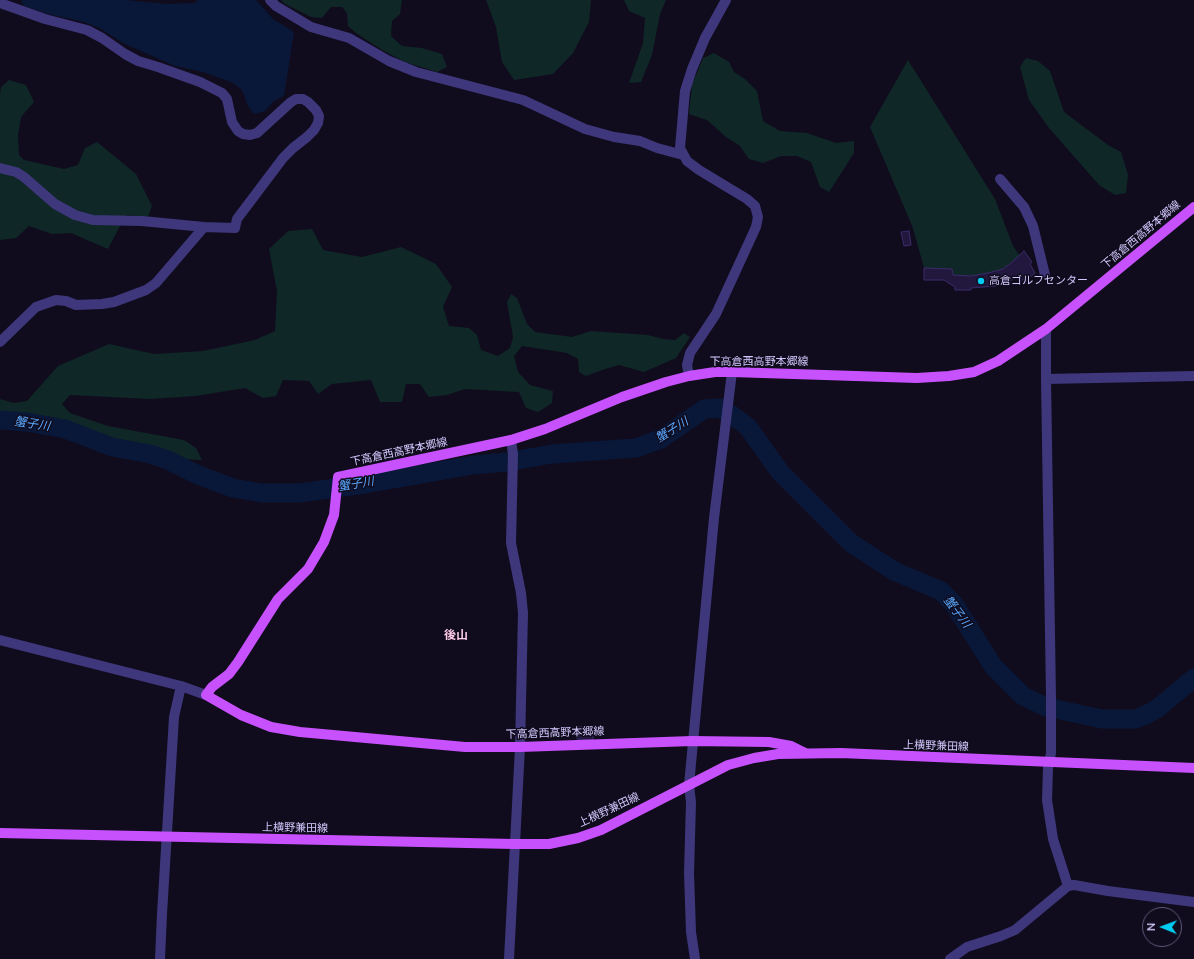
<!DOCTYPE html>
<html>
<head>
<meta charset="utf-8">
<style>
  body { margin:0 }
  #map { position:relative; width:1194px; height:959px; overflow:hidden; background:#100c1d; font-family:Mulish,sans-serif }
  canvas { display:block }
  .north { position:absolute; left:1142px; top:907px; width:40px; height:40px; box-sizing:border-box; background:#100c1d; border:1px solid #5e5877; border-radius:50%; rotate:271deg; font-size:11px; font-weight:700; line-height:16px; text-align:center; color:#d3c9fe }
  .north::after { content:''; display:block; margin:auto; width:14px; height:18px; background:#03caf0; clip-path:polygon(50% 0,100% 100%,50% 72%,0 100%) }
</style>
</head>
<body>
<div id="map">
<canvas width="1194" height="959"></canvas>
<div class="north">N</div>
</div>
<script>
const ctx = document.querySelector('canvas').getContext('2d');
ctx.lineJoin = 'round';
function paint(path, color) { ctx.fillStyle = color; ctx.fill(path, 'evenodd'); }
const toPath = rows => new Path2D(rows.map(r => 'M' + r).join(''));
function strokePath(path, color, width, dash) { ctx.strokeStyle = color; ctx.lineWidth = width; ctx.lineCap = dash ? 'butt' : 'round'; ctx.setLineDash(dash || []); ctx.stroke(path); }
function write(font, color, halo, rows, align = 'center') {
  ctx.font = font + ' Mulish,"Noto Sans JP",sans-serif'; ctx.lineWidth = 3; ctx.setLineDash([]); ctx.textBaseline = 'middle'; ctx.strokeStyle = halo; ctx.fillStyle = color; for (const [text, x, y, turn = 0] of rows) {
    ctx.save(); ctx.translate(x, y); ctx.rotate((+turn || 0) * Math.PI / 180); ctx.textAlign = isNaN(turn) ? turn : align; if (halo) ctx.strokeText(text, 0, 0); ctx.fillText(text, 0, 0); ctx.restore();
  }
}
paint(toPath([
  [281,0,402,0,400,14,392,21,391,36,402,46,422,48,442,54,447,67,437,72,405,62,382,50,356,33,348,26,347,13,342,7,331,7,322,18,311,17,285,4],
  [486,0,591,0,589,22,573,53,553,74,514,80,502,62,496,27],
  [624,0,666,0,660,14,652,55,641,82,629,83,643,43,645,18,629,11],
  [714,53,729,62,734,72,745,79,757,91,763,121,780,131,807,133,836,143,854,141,854,153,829,192,820,187,811,162,797,156,781,156,763,163,749,159,740,146,726,137,707,120,689,114,692,85,703,58],
  [1026,58,1038,61,1050,71,1064,112,1108,145,1121,152,1128,175,1126,193,1115,195,1099,185,1049,128,1029,100,1020,67],
  [908,60,995,199,1013,246,1020,256,1003,269,988,273,971,276,953,275,952,269,924,268,913,228,870,127],
  [9,80,26,85,34,102,21,117,18,135,19,155,24,160,64,169,78,165,85,148,97,142,136,174,152,206,148,217,127,215,120,226,108,249,71,233,52,234,29,226,16,238,0,240,0,95,1,87],
  [312,229,323,250,362,257,401,247,436,264,452,287,443,307,449,326,469,328,477,335,481,350,498,356,510,348,513,337,507,302,511,294,517,298,527,324,535,332,572,337,591,331,648,335,663,339,675,340,684,333,690,337,676,358,644,372,619,365,605,369,586,376,579,372,578,359,567,353,522,346,514,356,518,372,530,385,553,391,552,403,538,412,526,408,519,392,465,389,447,395,429,397,420,384,406,384,402,402,380,402,371,380,332,384,318,394,309,381,283,380,276,396,263,398,245,388,196,396,150,399,70,395,62,404,70,413,108,426,184,440,196,448,202,460,180,459,133,446,53,417,11,414,0,415,0,399,14,403,27,401,58,366,109,344,154,354,203,351,255,340,275,331,277,291,269,249,288,231]
]), '#0f2727');
paint(toPath([
  [21,0,125,0,167,4,195,3,198,0,256,0,273,19,294,32,284,96,274,101,265,111,254,114,248,106,242,90,233,83,203,72,175,66,125,44,99,28,84,22,48,14,24,6]
]), '#091839');
strokePath(toPath([
  [0,420,27,422,65,429,112,447,150,454,168,460,198,475,233,488,262,493,299,493,365,484,473,465,506,462,552,454,636,448,661,439,704,409,719,408,732,415,748,427,780,472,851,543,894,571,941,591,954,604,993,666,1023,696,1046,707,1102,719,1135,719,1146,715,1158,708,1194,678]
]), '#091839', 19);
const building = toPath([
  [909,231,911,245,904,246,901,232,909,231],
  [1024,251,1032,262,1030,264,1035,273,1029,278,1028,276,1021,281,1018,276,1008,282,996,286,971,288,971,290,955,290,955,287,944,280,924,280,924,268,952,269,953,275,971,276,988,273,1003,269,1011,263,1024,251],
  [577,727,593,727,593,740,577,739,577,727]
]);
paint(building, '#22183e');
strokePath(building, '#3b2b6a', 1);
strokePath(toPath([
  [270,0,276,6,311,27,349,38,389,61,416,72,523,100,585,129,614,137,640,141,657,148,683,155],
  [0,3,45,19,87,30,102,38,125,54,138,61,158,67,200,82,222,93,227,99,232,122,238,131,243,134,250,135,257,133,291,102,296,99,303,99,308,102,316,110,319,116,318,123,314,130,307,137,293,148,283,158,237,219,235,228,204,227,142,221,93,220,75,215,55,204,24,177,16,172,0,168],
  [1000,179,1024,207,1033,226,1045,275],
  [1046,329,1046,379,1051,697,1051,753,1048,768,1047,800,1053,839,1068,886],
  [0,342,36,307,56,300,66,301,76,305,102,304,114,302,146,290,156,283,204,227],
  [689,376,687,365,690,353,716,314,756,227,758,217,755,206,747,199,699,170,687,161,680,148,685,91,692,69,705,38,726,0],
  [1046,379,1194,376],
  [0,640,181,686,206,695],
  [160,959,162,914,174,717,181,686],
  [509,959,520,747,523,613,521,593,511,543,513,454,511,440],
  [695,959,691,932,689,873,691,802,689,785,714,518,732,372],
  [950,959,967,947,1001,936,1015,930,1068,886,1074,885,1108,891,1194,902]
]), '#3e377c', 10);
strokePath(toPath([
  [805,753,791,746,769,742,692,741,520,747,465,747,300,732,271,727,241,715,206,695,212,687,229,674,238,662,278,599,308,569,324,542,334,515,338,477,511,440,545,429,622,397,666,382,689,376,715,372,732,372,917,378,949,376,974,372,998,361,1046,329,1194,207],
  [0,833,514,844,549,844,578,838,601,830,728,765,754,758,778,754,841,753,1194,768]
]), '#c752fd', 10);
for (const [x, y, r, color] of [
  [981,281,4,"#03caf0"]
]) { const dot = new Path2D(); dot.arc(x, y, r, 0, 2 * Math.PI); ctx.fillStyle = color; ctx.fill(dot); strokePath(dot, '#100c1d', 1.5); }
write('11px', '#d3c9fe', '#100c1d', [
  ["下高倉西高野本郷線",1141,235,-40],
  ["下高倉西高野本郷線",759,362],
  ["下高倉西高野本郷線",399,452,-12],
  ["下高倉西高野本郷線",555,733,-2],
  ["上横野兼田線",936,746,2],
  ["上横野兼田線",609,810,-25],
  ["上横野兼田線",295,828,1]
]);
write('11px', '#d3c9fe', '#100c1d', [
  ["高倉ゴルフセンター",989,281]
], 'left');
write('italic 12px', '#59a7fd', '#100c1d', [
  ["蟹子川",32,424,8],
  ["蟹子川",672,430,-32],
  ["蟹子川",356,484,-9],
  ["蟹子川",957,612,53]
]);
write('bold 12px', '#fecbe9', '#100c1d', [
  ["後山",456,635]
]);
</script>
</body>
</html>
